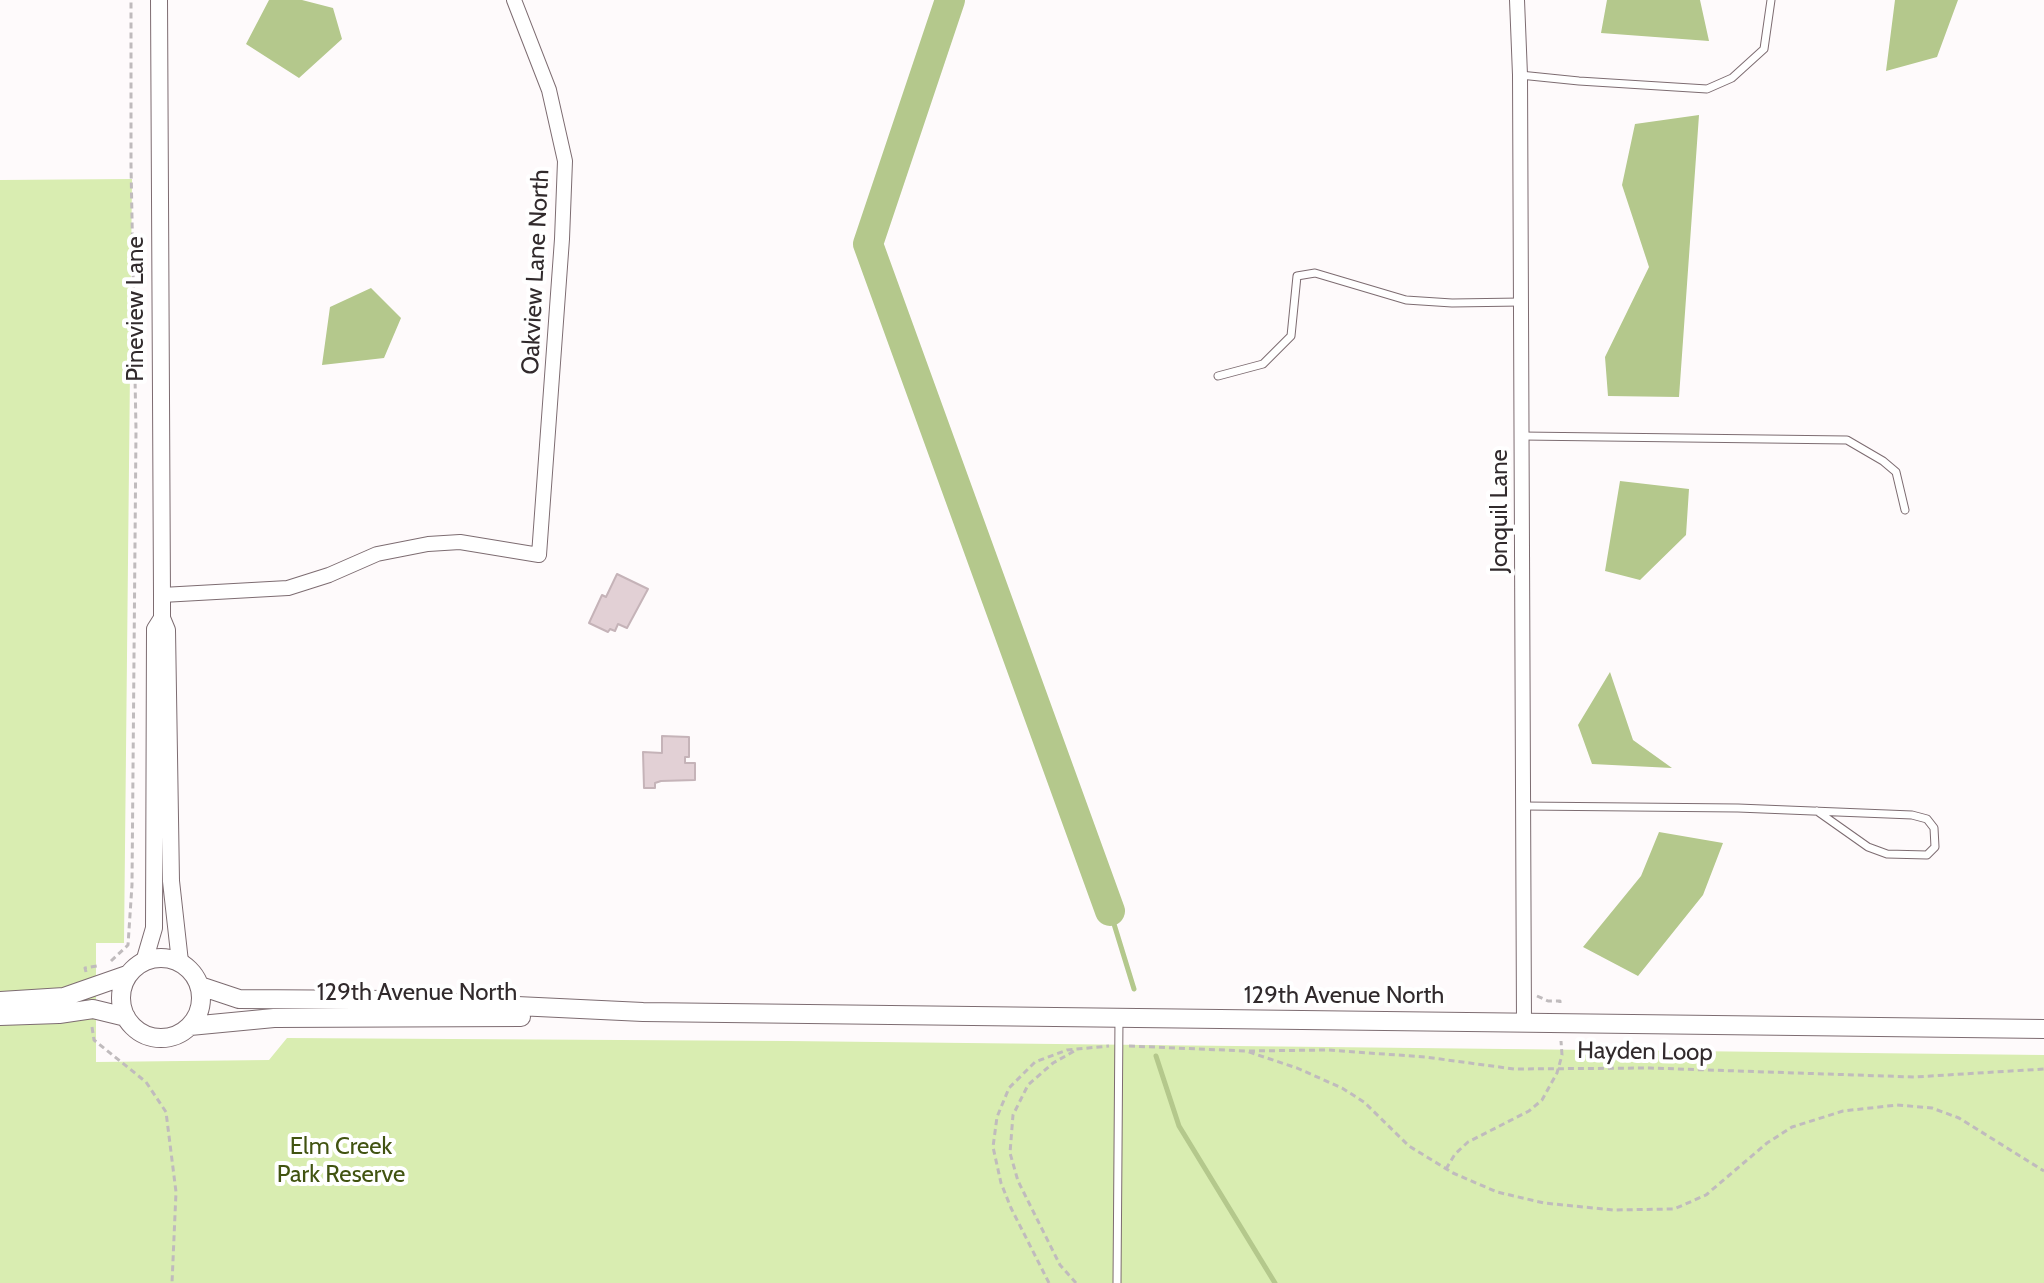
<!DOCTYPE html>
<html>
<head>
<meta charset="utf-8">
<style>
  body { margin:0 }
  canvas { display:block; background:#fefafb }
</style>
</head>
<body>
<canvas width="2044" height="1283"></canvas>
<script>
const ctx = document.querySelector('canvas').getContext('2d');
ctx.lineJoin = 'round';
function paint(path, color) { ctx.fillStyle = color; ctx.fill(path, 'evenodd'); }
const toPath = rows => new Path2D(rows.map(r => 'M' + r).join(''));
function strokePath(path, color, width, dash) { ctx.strokeStyle = color; ctx.lineWidth = width; ctx.lineCap = dash ? 'butt' : 'round'; ctx.setLineDash(dash || []); ctx.stroke(path); }
function write(font, color, halo, rows, align = 'center') {
  ctx.font = font + ' Cabin,sans-serif'; ctx.lineWidth = 8; ctx.setLineDash([]); ctx.textBaseline = 'middle'; ctx.strokeStyle = halo; ctx.fillStyle = color; for (const [text, x, y, turn = 0] of rows) {
    ctx.save(); ctx.translate(x, y); ctx.rotate((+turn || 0) * Math.PI / 180); ctx.textAlign = isNaN(turn) ? turn : align; if (halo) ctx.strokeText(text, 0, 0); ctx.fillText(text, 0, 0); ctx.restore();
  }
}
paint(toPath([
  [132,179,124,943,96,943,96,1062,269,1060,287,1038,787,1041,2044,1055,2044,1283,0,1283,0,180]
]), '#d9edb1');
paint(toPath([
  [269,0,302,0,333,8,342,39,299,78,246,44],
  [1607,0,1700,0,1709,41,1601,33],
  [1895,0,1958,0,1937,57,1886,71],
  [1699,115,1679,397,1608,396,1605,357,1649,267,1622,185,1635,124],
  [371,288,401,318,384,358,322,365,330,307],
  [1620,481,1689,489,1686,535,1640,580,1605,571],
  [1610,672,1633,740,1672,768,1592,764,1578,725],
  [1659,832,1723,843,1703,895,1638,976,1583,947,1641,876]
]), '#b4c88c');
strokePath(toPath([
  [1110,911,1134,989],
  [1156,1056,1179,1126,1275,1283]
]), '#b4c88c', 5);
strokePath(toPath([
  [950,0,868,244,1110,911]
]), '#b4c88c', 30);
const building = toPath([
  [617,574,648,589,627,628,618,624,615,631,610,629,608,632,589,623,602,595,606,597,617,574],
  [662,736,689,737,689,757,685,757,685,763,695,763,695,780,661,781,655,783,655,788,644,788,643,752,662,753,662,736]
]);
paint(building, '#e2d0d5');
strokePath(building, '#c5b3b8', 2);
const service = toPath([
  [1520,75,1579,81,1707,89,1732,78,1764,49,1771,0],
  [1218,376,1263,364,1291,336,1297,276,1315,273,1406,300,1452,303,1521,302],
  [1522,436,1847,440,1883,461,1896,472,1905,510],
  [1524,806,1738,808,1912,815,1927,819,1934,828,1935,847,1927,855,1887,854,1868,847,1817,811],
  [1117,1283,1119,1018]
]);
const minor = toPath([
  [1517,0,1520,75,1524,1022],
  [162,595,288,588,329,575,377,554,428,544,460,542,539,555,562,239,565,161,549,90,514,0]
]);
const tertiary = toPath([
  [159,0,162,595,162,618,167,630,171,881,180,962],
  [144,962,154,928,155,629,162,618]
]);
const secondary = toPath([
  '121 998a40 40 0 1 1 80 0a40 40 0 1 1-80 0Z',
  [200,986,239,999,391,1000,643,1012,2044,1029],
  [0,1001,64,997,127,975],
  [0,1016,59,1014,93,1009,126,1017],
  [190,1026,274,1018,521,1017]
]);
strokePath(service, '#7d6c71', 9);
strokePath(minor, '#7d6c71', 16);
strokePath(tertiary, '#7d6c71', 18);
strokePath(secondary, '#7d6c71', 20);
strokePath(toPath([
  [111,961,128,945,132,885,136,430,131,165,131,0],
  [86,972,85,968,97,966],
  [1537,996,1548,1001,1560,1001,1560,1006],
  [92,1027,94,1040,146,1082,166,1112,176,1192,172,1283],
  [1129,1046,1246,1051,1297,1068,1342,1088,1364,1102,1409,1146,1453,1173,1497,1192,1544,1203,1613,1210,1674,1209,1706,1195,1767,1143,1792,1127,1843,1111,1897,1105,1932,1108,1959,1118,2044,1171],
  [1249,1051,1328,1050,1425,1057,1514,1069,1650,1068,1914,1077,2044,1069],
  [1446,1169,1455,1154,1468,1142,1529,1111,1542,1100,1557,1073,1562,1055,1561,1041],
  [1049,1283,1011,1208,1001,1183,993,1147,997,1117,1009,1088,1035,1062,1067,1050,1109,1046],
  [1076,1283,1060,1265,1018,1181,1010,1153,1013,1115,1028,1085,1053,1063,1078,1049]
]), '#c0bbbd', 3, [6, 4]);
strokePath(service, '#fff', 7);
strokePath(minor, '#fff', 14);
strokePath(tertiary, '#fff', 16);
strokePath(secondary, '#fff', 18);
write('24px', '#312a2c', '#fff', [
  ["Oakview Lane North",536,272,-87],
  ["Pineview Lane",136,309,-90],
  ["Jonquil Lane",1500,511,-90],
  ["129th Avenue North",417,993],
  ["129th Avenue North",1344,996],
  ["Hayden Loop",1645,1052,1]
]);
write('24px', '#415311', '#fff', [
  ["Elm Creek",341,1147],
  ["Park Reserve",341,1175]
]);
</script>
</body>
</html>
